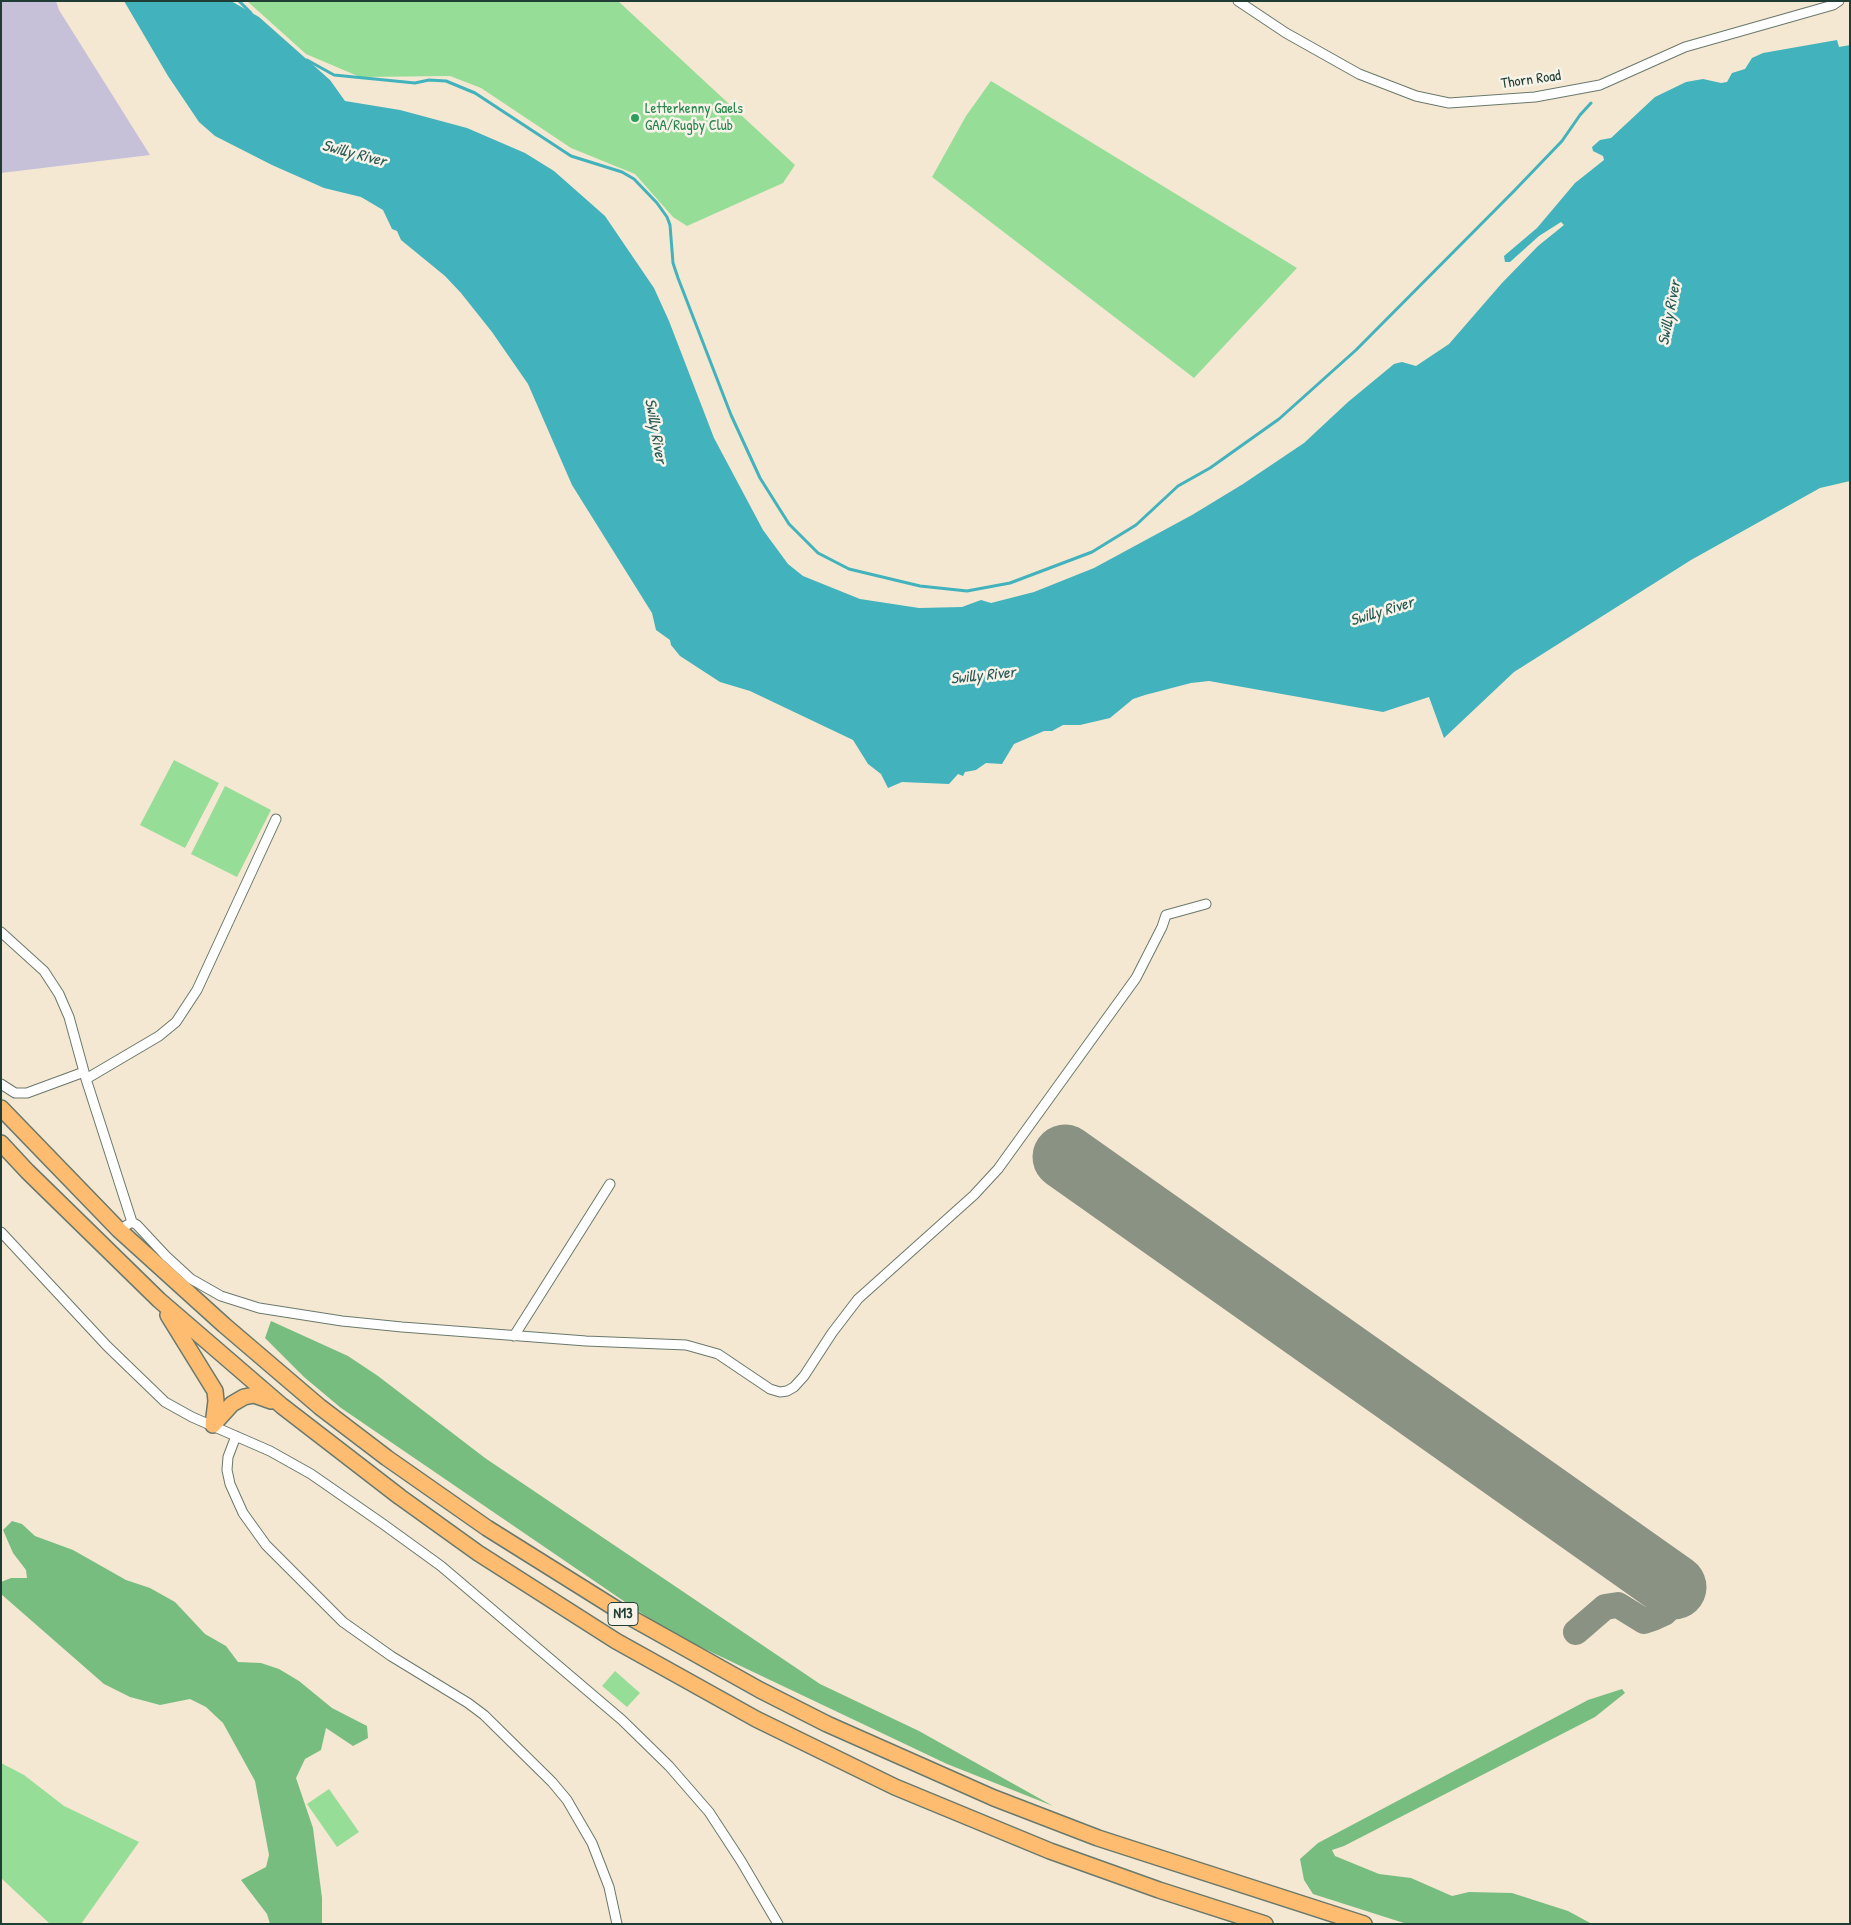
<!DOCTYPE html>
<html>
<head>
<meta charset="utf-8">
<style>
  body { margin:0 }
  #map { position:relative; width:1851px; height:1925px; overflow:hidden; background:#f4e8d2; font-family:"Patrick Hand",sans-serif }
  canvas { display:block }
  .frame { position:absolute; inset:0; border:2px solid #1f3d34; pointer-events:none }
</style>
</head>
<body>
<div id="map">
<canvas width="1851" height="1925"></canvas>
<div class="frame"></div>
</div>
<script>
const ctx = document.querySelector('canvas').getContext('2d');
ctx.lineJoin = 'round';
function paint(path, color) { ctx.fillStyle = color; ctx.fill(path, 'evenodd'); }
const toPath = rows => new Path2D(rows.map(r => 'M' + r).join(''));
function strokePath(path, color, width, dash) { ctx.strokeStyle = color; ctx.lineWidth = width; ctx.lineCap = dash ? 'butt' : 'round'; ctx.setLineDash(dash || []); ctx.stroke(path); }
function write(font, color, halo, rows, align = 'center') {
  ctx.font = font + ' "Patrick Hand",sans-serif'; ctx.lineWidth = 5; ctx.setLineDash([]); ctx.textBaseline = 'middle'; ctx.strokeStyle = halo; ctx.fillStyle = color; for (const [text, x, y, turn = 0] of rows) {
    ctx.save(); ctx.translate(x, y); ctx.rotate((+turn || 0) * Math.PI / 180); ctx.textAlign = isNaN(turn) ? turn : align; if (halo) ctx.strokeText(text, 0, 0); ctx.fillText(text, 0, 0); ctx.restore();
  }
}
paint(toPath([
  [1,1,56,1,59,10,150,155,1,173]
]), '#c7c0d9');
paint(toPath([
  [247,1,618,1,795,165,783,183,687,226,673,217,635,174,571,148,481,88,450,76,360,77,306,54],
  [991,81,1297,268,1194,378,932,177,966,116],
  [174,760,219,783,185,848,140,825],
  [225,786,271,810,237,877,191,854],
  [615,1671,640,1693,627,1707,602,1686],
  [1,1763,24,1775,64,1806,139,1842,81,1924,50,1924,1,1878],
  [329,1789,359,1832,337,1847,307,1804]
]), '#96de97');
paint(toPath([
  [271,1321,348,1356,378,1376,485,1458,820,1684,919,1731,1053,1806,947,1764,669,1632,341,1408,304,1377,265,1338],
  [12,1521,22,1524,35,1536,73,1550,126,1580,150,1588,175,1602,205,1634,226,1646,238,1662,261,1663,279,1669,299,1681,332,1708,367,1726,368,1738,353,1746,326,1728,321,1750,305,1759,296,1778,313,1828,322,1898,322,1924,270,1924,267,1914,241,1880,266,1867,269,1855,255,1781,223,1723,206,1707,190,1699,160,1705,130,1697,104,1684,1,1594,1,1582,11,1578,27,1578,26,1570,13,1553,3,1530],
  [1622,1689,1625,1693,1595,1717,1344,1846,1332,1850,1335,1856,1379,1874,1411,1878,1452,1896,1469,1892,1512,1893,1568,1911,1592,1924,1407,1924,1313,1894,1304,1880,1300,1859,1318,1843,1588,1700]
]), '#78bd80');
paint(toPath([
  [124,1,231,1,259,17,303,56,330,80,345,101,400,110,467,128,525,153,554,171,605,216,654,288,669,321,714,438,763,530,788,564,803,576,860,599,919,608,962,607,981,600,991,603,1034,592,1094,568,1192,515,1243,484,1304,443,1348,402,1394,364,1402,362,1416,366,1449,344,1502,283,1538,246,1564,225,1561,222,1539,236,1510,262,1505,262,1504,256,1537,228,1575,183,1604,160,1603,156,1593,151,1592,147,1600,140,1611,138,1655,97,1686,82,1703,79,1721,83,1727,82,1732,73,1745,69,1752,58,1763,53,1837,40,1839,47,1850,45,1850,481,1820,488,1691,560,1514,672,1444,738,1429,697,1383,712,1209,681,1191,683,1145,695,1133,699,1110,718,1080,725,1063,725,1052,731,1044,731,1014,744,1002,764,986,763,976,770,965,772,963,776,958,774,949,784,902,782,888,788,881,774,868,764,853,740,750,691,720,682,680,656,671,645,670,640,656,630,652,613,572,485,528,384,492,332,461,293,445,276,401,240,397,231,392,229,383,210,361,197,324,188,272,165,215,136,199,122,168,76]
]), '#42b2bc');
strokePath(toPath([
  [239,1,251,13],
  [307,60,334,75,415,83,429,80,446,81,475,93,571,156,622,172,634,179,657,203,667,217,670,225,673,263,678,278,731,415,760,478,789,524,818,553,849,569,920,586,967,591,1010,583,1092,552,1136,525,1178,486,1210,468,1279,419,1356,350,1514,191,1562,141,1580,115,1591,103]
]), '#42b2bc', 3);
strokePath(toPath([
  [1576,1632,1605,1607,1618,1605,1644,1621,1653,1618,1664,1613,1673,1604,1677,1595,1674,1587]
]), '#8a9283', 26);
strokePath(toPath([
  [1065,1157,1674,1587]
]), '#8a9283', 65);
const minor = toPath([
  [1238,1,1286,33,1359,74,1416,96,1449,103,1535,97,1600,85,1685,47,1833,5,1839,1],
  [1,932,44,971,59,994,69,1017,86,1079,132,1222],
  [86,1079,159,1036,176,1022,197,990,276,819],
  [1,1084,15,1093,27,1093,84,1072],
  [119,1230,132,1222,137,1225,166,1256,191,1279,221,1296,259,1308,342,1321,402,1327,586,1341,686,1345,718,1354,770,1389,780,1392,787,1391,794,1387,804,1376,832,1333,858,1299,974,1195,998,1169,1136,978,1162,927,1166,915,1206,904],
  [1,1232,107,1346,165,1402,192,1417,270,1451,311,1474,383,1524,441,1566,622,1720,669,1766,709,1812,741,1861,778,1924],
  [514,1336,610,1184],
  [236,1436,228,1457,227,1470,230,1484,243,1513,266,1545,343,1622,391,1656,468,1703,484,1715,552,1782,567,1800,592,1843,609,1887,617,1924]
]);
const trunk = toPath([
  [1,1108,119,1230,224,1325,320,1407,387,1458,487,1528,626,1615,760,1690,827,1724,994,1798,1098,1838,1364,1924],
  [1,1143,27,1171,159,1300,282,1406,400,1497,478,1553,616,1641,756,1719,895,1787,1050,1851,1159,1890,1265,1924],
  [168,1315,215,1391,216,1401,213,1425],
  [213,1425,232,1404,244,1397,254,1395,271,1401]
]);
strokePath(minor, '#6a796b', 11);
strokePath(trunk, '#6a796b', 18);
strokePath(minor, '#fff', 9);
strokePath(trunk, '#febc70', 15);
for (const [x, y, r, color] of [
  [635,118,5,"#2e9e5b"]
]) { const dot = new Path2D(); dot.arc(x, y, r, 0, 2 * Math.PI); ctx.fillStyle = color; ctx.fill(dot); strokePath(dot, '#f7f3e8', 2); }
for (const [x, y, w] of [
  [623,1614,30]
]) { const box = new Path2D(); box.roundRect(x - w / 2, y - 11.5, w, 23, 4); ctx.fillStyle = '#f7f3e8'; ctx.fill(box); strokePath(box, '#1f3d34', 1); }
write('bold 14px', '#1f3d34', null, [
  ["N13",623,1614]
]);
write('15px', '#1f3d34', '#f7f3e8', [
  ["Thorn Road",1531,80,-8]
]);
write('15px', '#27864d', '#f7f3e8', [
  ["Letterkenny Gaels",645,109],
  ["GAA/Rugby Club",645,126]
], 'left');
write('italic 16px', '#285a56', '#f7f3e8', [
  ["Swilly River",354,154,15],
  ["Swilly River",1670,313,-79],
  ["Swilly River",655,431,80],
  ["Swilly River",1382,612,-17],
  ["Swilly River",983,676,-6]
]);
</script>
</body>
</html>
